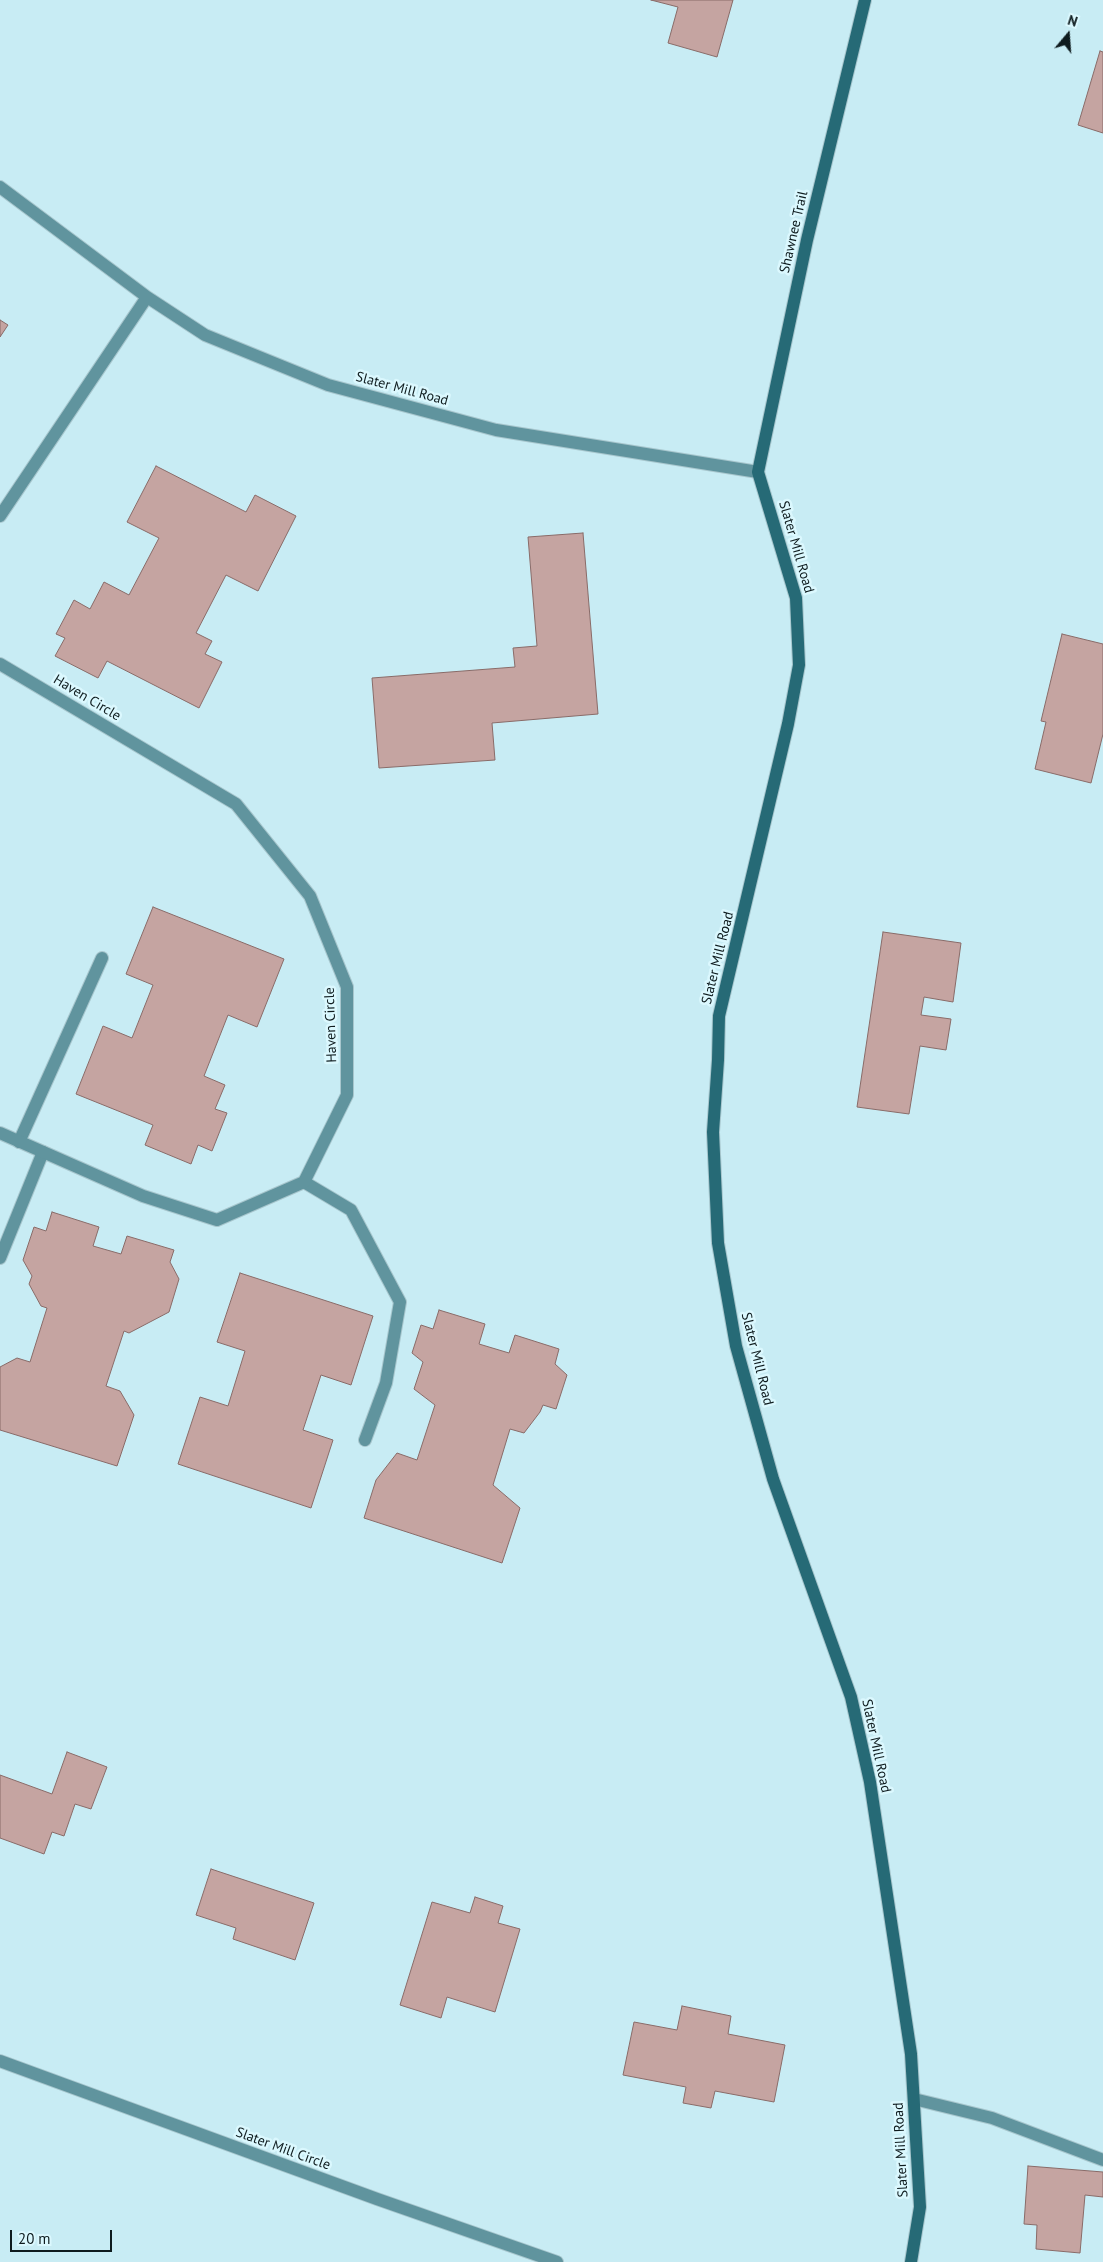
<!DOCTYPE html>
<html>
<head>
<meta charset="utf-8">
<style>
  body { margin:0 }
  #map { position:relative; width:1103px; height:2262px; overflow:hidden; background:#c8ecf4; font-family:"PT Sans",sans-serif }
  canvas { display:block }
  .north { position:absolute; left:1043px; top:10px; width:50px; height:50px; -webkit-text-stroke:4px #dbf8fe; paint-order:stroke; rotate:18deg; font-size:14px; font-weight:700; line-height:20px; text-align:center; color:#0e1b1e }
  .north::after { content:''; display:block; margin:auto; width:18px; height:22px; background:#0e1b1e; clip-path:polygon(50% 0,100% 100%,50% 72%,0 100%) }
  .scale { position:absolute; left:10px; top:2230px; width:102px; height:22px; box-sizing:border-box; border:2px solid #0e1b1e; border-top:0; padding-left:6px; font-size:15px; line-height:18px; white-space:nowrap; color:#0e1b1e; -webkit-text-stroke:4px #dbf8fe; paint-order:stroke }
</style>
</head>
<body>
<div id="map">
<canvas width="1103" height="2262"></canvas>
<div class="north">N</div>
<div class="scale">20 m</div>
</div>
<script>
const ctx = document.querySelector('canvas').getContext('2d');
ctx.lineJoin = 'round';
function paint(path, color) { ctx.fillStyle = color; ctx.fill(path, 'evenodd'); }
const toPath = rows => new Path2D(rows.map(r => 'M' + r).join(''));
function strokePath(path, color, width, dash) { ctx.strokeStyle = color; ctx.lineWidth = width; ctx.lineCap = dash ? 'butt' : 'round'; ctx.setLineDash(dash || []); ctx.stroke(path); }
function write(font, color, halo, rows, align = 'center') {
  ctx.font = font + ' "PT Sans",sans-serif'; ctx.lineWidth = 5; ctx.setLineDash([]); ctx.textBaseline = 'middle'; ctx.strokeStyle = halo; ctx.fillStyle = color; for (const [text, x, y, turn = 0] of rows) {
    ctx.save(); ctx.translate(x, y); ctx.rotate((+turn || 0) * Math.PI / 180); ctx.textAlign = isNaN(turn) ? turn : align; if (halo) ctx.strokeText(text, 0, 0); ctx.fillText(text, 0, 0); ctx.restore();
  }
}
const building = toPath([
  [651,0,733,0,717,57,668,43,678,7,651,0],
  [1100,51,1103,52,1103,133,1078,125,1100,51],
  [0,320,8,325,0,337,0,320],
  [156,466,246,512,255,495,296,516,258,591,226,575,196,633,212,641,205,654,222,662,199,708,107,661,98,678,55,656,65,638,56,634,74,600,90,609,104,582,129,595,159,538,127,522,156,466],
  [583,533,598,714,492,723,495,760,379,768,372,678,515,667,513,648,537,646,528,537,583,533],
  [1062,634,1103,644,1103,734,1091,783,1035,769,1046,722,1041,721,1062,634],
  [153,907,284,959,257,1027,228,1015,204,1076,225,1085,215,1109,227,1113,212,1151,198,1145,191,1164,145,1145,153,1125,76,1094,103,1026,132,1038,153,985,126,974,153,907],
  [883,932,961,943,953,1002,924,997,921,1015,951,1019,946,1050,920,1046,909,1114,857,1107,883,932],
  [52,1212,99,1227,93,1246,121,1254,127,1236,174,1250,170,1262,179,1279,169,1312,129,1333,124,1331,106,1386,120,1391,134,1415,117,1466,0,1430,0,1367,17,1358,30,1362,47,1308,41,1306,29,1284,32,1276,23,1260,34,1227,46,1231,52,1212],
  [240,1273,373,1316,351,1385,321,1375,303,1430,333,1440,311,1508,178,1464,200,1397,228,1406,245,1351,217,1342,240,1273],
  [439,1310,485,1324,479,1344,509,1353,515,1335,559,1349,555,1364,567,1375,556,1409,543,1405,540,1412,524,1433,510,1429,493,1485,520,1508,502,1563,364,1518,376,1480,397,1453,417,1460,435,1405,414,1389,423,1362,412,1353,421,1325,433,1329,439,1310],
  [67,1752,107,1767,91,1809,75,1804,64,1836,52,1832,44,1854,0,1838,0,1775,52,1794,67,1752],
  [211,1869,314,1903,295,1960,233,1939,236,1928,196,1915,211,1869],
  [475,1897,503,1906,498,1923,520,1929,495,2012,447,1997,441,2018,400,2005,432,1902,470,1913,475,1897],
  [682,2006,731,2016,728,2034,785,2045,774,2102,715,2091,711,2108,683,2103,686,2087,623,2075,634,2022,677,2030,682,2006],
  [1028,2166,1103,2172,1103,2197,1085,2195,1080,2253,1036,2249,1037,2225,1024,2224,1028,2166]
]);
paint(building, '#c5a4a1');
strokePath(building, '#896b68', 1);
const lane = toPath([
  [19,1142,102,958],
  [304,1182,351,1210,400,1302,386,1383,365,1440],
  [0,1258,43,1152],
  [914,2099,992,2118,1103,2160]
]);
const street = toPath([
  [0,187,147,297,205,335,328,385,496,430,758,472],
  [0,516,147,297],
  [0,664,236,804,310,896,347,987,347,1095,304,1182,217,1220,143,1196,0,1133],
  [0,2061,377,2199,557,2262]
]);
const secondary = toPath([
  [865,0,807,240,758,472,796,598,799,665,788,724,719,1016,718,1060,713,1132,718,1243,736,1346,773,1479,851,1697,870,1782,911,2054,920,2207,911,2262]
]);
strokePath(lane, '#a7c6cd', 14);
strokePath(street, '#a7c6cd', 14);
strokePath(secondary, '#a7c6cd', 14);
strokePath(lane, '#60949e', 12);
strokePath(street, '#60949e', 12);
strokePath(secondary, '#266a76', 12);
write('14px', '#0e1b1e', '#dbf8fe', [
  ["Shawnee Trail",794,232,-77],
  ["Slater Mill Road",402,389,15],
  ["Slater Mill Road",796,547,74],
  ["Haven Circle",87,698,31],
  ["Slater Mill Road",718,958,-76],
  ["Haven Circle",331,1025,-92],
  ["Slater Mill Road",757,1359,76],
  ["Slater Mill Road",876,1746,78],
  ["Slater Mill Circle",283,2149,20],
  ["Slater Mill Road",901,2150,-93]
]);
</script>
</body>
</html>
